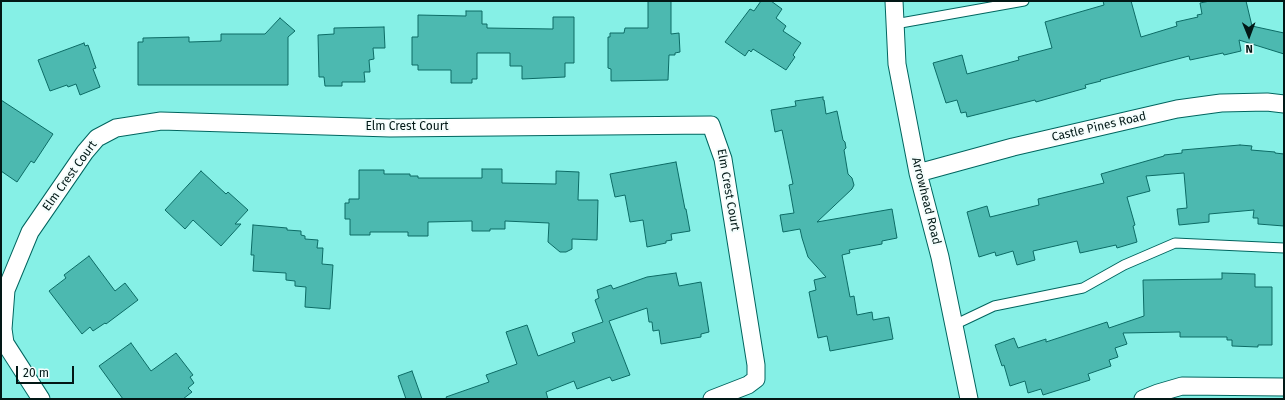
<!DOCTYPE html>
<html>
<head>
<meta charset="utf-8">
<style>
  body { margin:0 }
  #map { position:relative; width:1285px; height:400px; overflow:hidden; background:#86f0e6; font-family:"Fira Sans",sans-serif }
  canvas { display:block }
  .frame { position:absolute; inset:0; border:2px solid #021816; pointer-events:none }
  .north { position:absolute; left:1229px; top:16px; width:40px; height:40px; -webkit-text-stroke:3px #f4fdfc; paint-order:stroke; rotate:179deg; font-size:11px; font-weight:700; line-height:16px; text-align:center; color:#021816 }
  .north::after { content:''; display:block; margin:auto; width:14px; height:18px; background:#021816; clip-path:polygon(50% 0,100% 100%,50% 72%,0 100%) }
  .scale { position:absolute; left:16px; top:366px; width:58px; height:18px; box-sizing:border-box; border:2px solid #021816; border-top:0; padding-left:5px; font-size:12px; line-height:14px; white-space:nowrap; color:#021816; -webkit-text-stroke:3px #f4fdfc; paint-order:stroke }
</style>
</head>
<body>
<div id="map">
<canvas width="1285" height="400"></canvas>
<div class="frame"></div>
<div class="north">N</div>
<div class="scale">20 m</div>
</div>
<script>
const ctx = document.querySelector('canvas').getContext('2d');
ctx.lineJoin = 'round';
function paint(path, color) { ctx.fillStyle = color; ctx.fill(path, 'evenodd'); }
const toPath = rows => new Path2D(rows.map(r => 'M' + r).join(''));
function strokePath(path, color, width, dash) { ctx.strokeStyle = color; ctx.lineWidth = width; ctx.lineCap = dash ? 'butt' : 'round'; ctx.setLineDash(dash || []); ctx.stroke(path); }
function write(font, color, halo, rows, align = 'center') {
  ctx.font = font + ' "Fira Sans",sans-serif'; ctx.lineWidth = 4; ctx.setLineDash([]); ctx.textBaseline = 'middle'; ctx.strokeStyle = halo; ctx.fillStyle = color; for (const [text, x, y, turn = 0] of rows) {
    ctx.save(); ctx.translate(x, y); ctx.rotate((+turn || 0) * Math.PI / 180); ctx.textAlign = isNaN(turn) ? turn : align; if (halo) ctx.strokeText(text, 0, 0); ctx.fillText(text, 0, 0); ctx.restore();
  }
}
const building = toPath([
  [648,1,671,1,671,34,679,33,680,52,675,53,675,55,669,55,668,80,611,81,611,69,608,68,608,37,610,37,610,33,624,33,625,28,648,28,648,1],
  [761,1,771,1,782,9,776,18,786,26,783,31,801,43,793,55,795,57,786,70,753,49,751,52,749,50,745,56,725,42,750,9,754,11,761,1],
  [1103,1,1131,1,1141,37,1177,26,1176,22,1198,17,1197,15,1202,14,1200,3,1210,1,1246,1,1252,26,1284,33,1284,54,1239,40,1241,51,1224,55,1223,53,1190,60,1189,56,1158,64,1100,80,1101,81,1085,85,1086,88,1036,102,1035,100,967,117,966,112,961,113,957,100,946,103,933,63,962,55,967,74,1019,60,1018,57,1052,48,1045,22,1104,5,1103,1],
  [466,11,482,11,482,24,487,24,487,28,553,29,553,17,574,17,574,63,565,63,565,77,522,79,522,66,510,66,510,53,477,53,477,79,472,79,472,83,451,83,451,70,418,70,418,65,412,65,412,37,418,37,418,15,466,16,466,11],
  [280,18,295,31,288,37,288,85,138,85,138,42,143,42,143,38,189,37,189,42,221,41,221,34,265,34,280,18],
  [384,27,385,48,373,48,374,59,369,60,370,72,364,72,365,82,342,82,342,86,325,86,324,77,319,77,318,35,334,34,334,28,384,27],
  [84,43,85,46,88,45,96,68,93,69,100,87,80,95,76,84,68,87,67,85,50,91,38,60,84,43],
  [823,97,823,100,824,100,826,114,837,111,843,140,845,142,846,148,844,150,848,174,852,178,854,185,852,189,817,222,892,209,897,238,882,241,882,244,849,250,850,253,842,255,850,297,854,296,857,315,872,312,873,320,889,317,893,339,830,351,827,336,818,338,809,292,816,290,814,280,826,277,808,257,802,238,800,229,783,232,780,215,794,213,789,185,793,184,782,130,775,132,771,110,796,106,795,101,823,97],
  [1,100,53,134,34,163,31,161,17,182,1,171,1,100],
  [1240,145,1252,146,1251,150,1275,152,1275,153,1284,154,1284,226,1258,224,1258,218,1253,218,1254,210,1209,214,1209,222,1179,225,1177,209,1187,208,1184,173,1146,176,1150,191,1127,197,1135,225,1133,226,1137,242,1117,248,1116,245,1080,253,1077,241,1033,251,1035,260,1017,265,1013,251,996,256,995,252,979,257,967,212,987,206,990,217,1039,205,1038,199,1104,183,1101,174,1164,156,1164,155,1182,153,1182,150,1240,145],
  [676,162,685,209,686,209,690,231,671,234,672,240,666,241,666,243,647,247,643,220,630,222,625,195,615,197,610,174,676,162],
  [482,169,502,169,502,183,556,184,556,171,579,172,578,200,598,200,597,240,572,239,572,249,566,252,560,252,548,242,549,223,505,221,505,229,490,229,490,231,472,231,472,221,428,222,428,236,408,236,408,232,370,232,370,235,350,235,350,219,345,219,345,203,349,203,349,199,359,199,359,170,384,170,384,174,410,174,410,176,418,176,418,178,482,178,482,169],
  [201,171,226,194,228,192,248,210,235,224,241,224,221,246,193,220,185,229,165,210,201,171],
  [253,225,287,228,287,230,301,231,301,235,305,236,305,239,318,240,317,248,323,248,322,264,333,265,330,309,305,307,306,287,295,286,295,281,286,280,286,273,253,271,254,255,251,255,253,225],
  [89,256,115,291,125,283,138,300,106,324,105,323,93,331,90,327,82,334,49,291,66,278,64,275,89,256],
  [676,273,679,286,701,282,709,332,701,334,701,337,661,344,659,330,653,331,652,322,649,322,647,308,609,321,630,375,612,381,610,377,577,389,574,381,546,392,548,399,447,399,446,397,489,382,486,375,517,364,506,332,527,325,538,356,575,342,572,333,603,322,595,300,599,298,597,290,611,285,613,289,647,277,676,273],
  [1222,273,1255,274,1255,287,1272,287,1272,345,1258,345,1258,347,1232,346,1232,340,1227,340,1227,337,1180,337,1180,332,1123,333,1127,344,1115,348,1118,357,1109,360,1111,366,1088,374,1090,380,1043,395,1041,389,1028,393,1025,381,1010,386,1004,365,1002,366,995,345,1014,338,1018,348,1046,339,1046,342,1107,322,1109,328,1144,316,1143,280,1222,279,1222,273],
  [131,343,151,371,176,353,193,375,190,377,194,383,188,388,192,392,183,399,123,399,99,366,131,343],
  [412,371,422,399,406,399,398,376,412,371]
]);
paint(building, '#4cb9b0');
strokePath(building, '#0c6b65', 1);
const service = toPath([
  [895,24,1024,1],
  [954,325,994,306,1083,288,1124,265,1175,243,1284,248]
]);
const minor = toPath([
  [894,1,897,64,918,173,940,257,969,399],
  [918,173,1013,147,1177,109,1221,103,1267,102,1284,104],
  [41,399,5,343,3,329,6,290,30,232,85,152,97,138,116,128,161,121,390,128,711,125,723,159,756,365,756,379,748,385,712,399],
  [1143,399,1158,393,1182,386,1284,387]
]);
strokePath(service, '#00655f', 11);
strokePath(minor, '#00655f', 19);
strokePath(service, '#fff', 9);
strokePath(minor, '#fff', 17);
write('12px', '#021816', '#f4fdfc', [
  ["Elm Crest Court",407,127],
  ["Castle Pines Road",1099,127,-13],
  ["Elm Crest Court",70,176,-54],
  ["Elm Crest Court",728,190,80],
  ["Arrowhead Road",926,201,76]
]);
</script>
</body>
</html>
